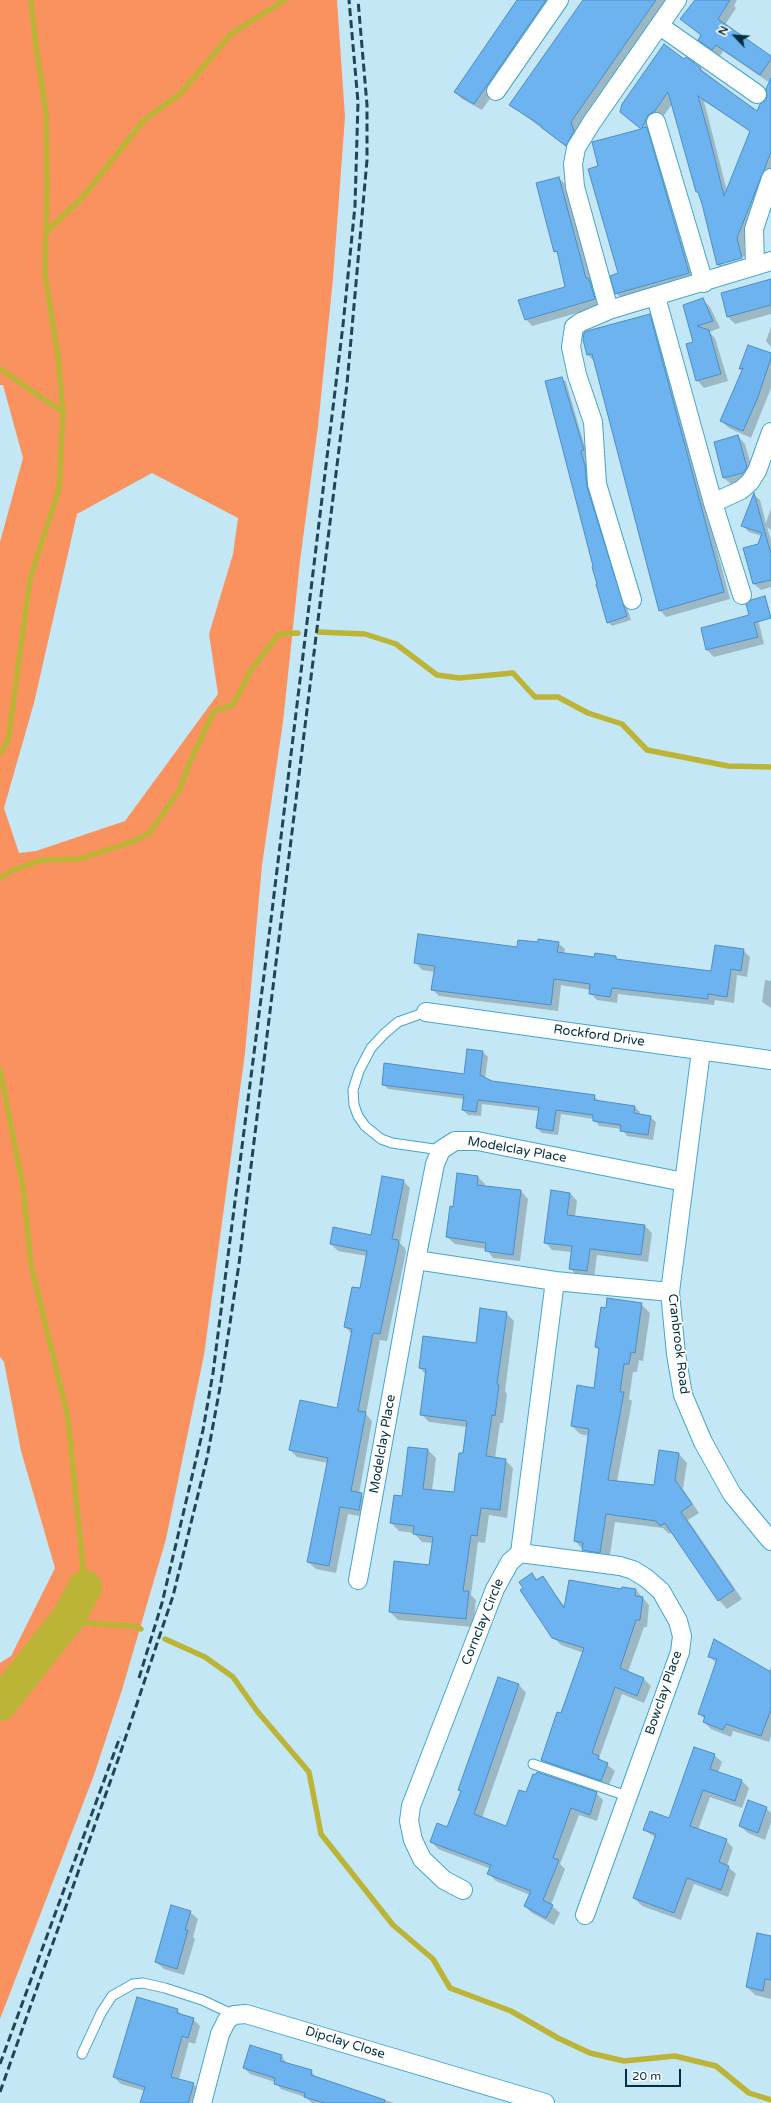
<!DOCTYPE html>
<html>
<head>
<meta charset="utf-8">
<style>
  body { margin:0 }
  #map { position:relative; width:771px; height:2103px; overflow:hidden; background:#c4e7f5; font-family:"Varela Round",sans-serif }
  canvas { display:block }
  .north { position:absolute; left:715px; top:16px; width:40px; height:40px; -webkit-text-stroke:3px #fff; paint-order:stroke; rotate:295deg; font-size:11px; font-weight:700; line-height:16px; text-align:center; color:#032f3e }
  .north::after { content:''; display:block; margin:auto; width:14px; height:18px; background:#032f3e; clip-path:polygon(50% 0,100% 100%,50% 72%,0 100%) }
  .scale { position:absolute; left:625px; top:2069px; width:56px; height:18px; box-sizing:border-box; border:2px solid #032f3e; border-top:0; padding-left:5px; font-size:12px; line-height:14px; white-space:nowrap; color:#032f3e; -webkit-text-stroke:3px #fff; paint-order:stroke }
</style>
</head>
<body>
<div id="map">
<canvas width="771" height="2103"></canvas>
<div class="north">N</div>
<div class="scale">20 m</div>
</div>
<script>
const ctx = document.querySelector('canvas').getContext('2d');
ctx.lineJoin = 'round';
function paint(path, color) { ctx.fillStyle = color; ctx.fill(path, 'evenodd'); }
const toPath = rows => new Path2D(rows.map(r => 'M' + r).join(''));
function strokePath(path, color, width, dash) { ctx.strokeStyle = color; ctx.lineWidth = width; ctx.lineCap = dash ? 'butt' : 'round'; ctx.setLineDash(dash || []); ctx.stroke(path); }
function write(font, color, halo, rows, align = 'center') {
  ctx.font = font + ' "Varela Round",sans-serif'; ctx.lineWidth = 4; ctx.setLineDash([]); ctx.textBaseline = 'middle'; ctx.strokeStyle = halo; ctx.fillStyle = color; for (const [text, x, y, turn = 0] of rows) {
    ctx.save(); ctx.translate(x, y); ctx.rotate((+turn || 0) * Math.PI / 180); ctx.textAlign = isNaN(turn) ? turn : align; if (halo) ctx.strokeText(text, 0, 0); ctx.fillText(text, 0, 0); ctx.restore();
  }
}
paint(toPath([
  [0,0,337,0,345,117,333,279,318,426,300,561,283,722,262,865,245,1053,204,1355,166,1539,122,1690,94,1775,0,2019,0,1663,11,1656,55,1568,21,1451,4,1362,0,1357,0,542,23,458,3,385,0,385],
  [152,473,238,518,233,554,209,634,218,694,125,821,36,851,19,853,4,808,34,703,77,514]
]), '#fa925f');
paint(toPath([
  [519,0,558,0,482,110,462,99,455,92],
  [584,0,666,0,573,152,511,105],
  [696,0,737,0,734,6,736,8,725,25,771,57,771,171,744,245,746,256,721,263,721,265,747,258,749,265,725,272,718,265,700,194,697,192,673,103,661,119,695,280,623,300,616,293,620,274,599,167,642,130,621,111,685,60,701,69,757,112,766,101,770,83,723,51,720,56,706,47,699,40,702,36,682,19],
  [704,101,751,132,727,191],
  [559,178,566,185,592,282,595,285,601,306,532,326,526,319,567,287,559,255,555,251],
  [771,280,771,314,735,324,728,317,723,294],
  [703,300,710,307,720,328,709,332,715,338,728,381,704,388,697,380,695,343,684,306],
  [649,315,656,321,730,599,666,617,660,610,595,362,588,355,584,340],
  [771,327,771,347,766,341],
  [748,346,771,354,771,388,751,438,729,428,721,421,742,371,740,369],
  [562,378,566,382,587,454,585,455,589,471,590,492,631,620,612,626,608,622,595,567],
  [738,436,745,444,754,475,732,485,724,478,715,443],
  [754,495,760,500,766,523,771,508,771,530,767,527,771,540,771,587,761,590,754,584,744,549,759,544,762,536,749,532,742,525],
  [752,616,759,623,764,644,714,657,707,650,702,629],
  [539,943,558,943,565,949,564,954,595,958,616,957,619,961,712,972,743,950,750,957,747,977,737,975,734,1003,715,1000,714,1005,618,994,617,1003,597,1000,590,993,591,990,561,985,558,1011,439,996,432,989,435,972,422,970,416,963],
  [765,980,771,981,771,1008,762,1002],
  [468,1050,483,1052,488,1057,485,1079,491,1082,594,1096,600,1102,635,1107,640,1112,639,1115,650,1117,656,1122,653,1140,627,1136,622,1129,599,1126,594,1119,561,1114,558,1135,542,1133,537,1128,539,1111,482,1104,481,1116,468,1115,463,1110,464,1099,388,1089,383,1084,464,1075],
  [478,1177,485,1184,485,1187,521,1191,528,1199,520,1261,493,1258,486,1249,455,1244,447,1237,454,1208],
  [403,1181,410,1188,400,1243,405,1248,406,1252,387,1341,380,1340,366,1414,372,1421,359,1494,369,1502,366,1517,348,1514,336,1573,316,1569,308,1562,328,1463,297,1457,290,1450,338,1409,352,1334,345,1327,361,1289,367,1256,338,1251,331,1244,371,1236],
  [570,1193,577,1201,575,1217,645,1226,652,1233,648,1262,597,1255,594,1278,577,1276,570,1268,572,1252,552,1250,545,1242],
  [641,1304,650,1313,643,1361,639,1360,637,1372,633,1372,629,1399,632,1401,617,1482,655,1486,679,1454,687,1463,683,1489,699,1513,688,1520,742,1599,727,1609,719,1600,672,1532,669,1534,663,1528,615,1522,609,1561,591,1558,575,1541,590,1436,580,1434,572,1426,595,1389,600,1351,596,1347],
  [506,1313,514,1321,505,1391,507,1394,503,1423,500,1423,495,1458,505,1460,513,1468,507,1518,489,1515,485,1543,478,1542,471,1595,476,1600,473,1627,398,1620,390,1612,430,1567,433,1543,422,1542,414,1533,399,1531,391,1523,428,1450,436,1458,432,1491,455,1493,467,1427,429,1422,421,1414,426,1375,420,1368,477,1344],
  [532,1575,538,1580,542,1577,565,1607,622,1590,635,1589,649,1605,647,1627,644,1627,628,1672,644,1679,651,1686,644,1703,622,1694,599,1758,615,1771,608,1787,549,1767,542,1760,584,1653,561,1645,553,1637,524,1588],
  [709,1656,769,1672,771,1666,771,1736,769,1742,733,1731,731,1737,711,1729,704,1722,705,1719,699,1714,716,1663],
  [498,1678,519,1685,526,1693,482,1818,506,1827,527,1794,596,1793,603,1800,597,1821,579,1815,560,1864,565,1869,551,1905,560,1913,554,1925,532,1913,525,1906,530,1895,496,1881,489,1874,491,1869,438,1849,431,1841,448,1828,462,1792,459,1789],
  [714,1755,722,1762,718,1773,742,1781,749,1788,742,1808,710,1797,698,1830,726,1840,733,1848,727,1866,736,1874,728,1897,694,1884,681,1920,642,1906,634,1898,656,1838,644,1830,670,1820],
  [766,1808,771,1813,771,1822,765,1840,748,1833,740,1826],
  [190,1912,198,1919,193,1937,195,1939,184,1975,164,1969,156,1962],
  [771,1937,771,1999,755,1995,747,1987],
  [177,2010,184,2017,193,2019,200,2026,195,2044,189,2042,179,2079,193,2084,200,2091,197,2103,141,2103,145,2091,121,2084,114,2077],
  [282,2056,287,2064,311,2071,317,2078,394,2103,312,2103,305,2097,281,2089,275,2082,250,2074,244,2068]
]), '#0003');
strokePath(toPath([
  [46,232,82,198,144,120,180,94,231,34,285,0],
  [0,369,63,412],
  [318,632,365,634,396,644,437,675,459,678,513,673,535,697,558,697,588,713,622,724,647,750,728,766,771,767],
  [0,753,8,741,30,579,59,489,63,412,58,356,45,274,47,188,46,112,36,46,31,0],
  [0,878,13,870,42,860,79,859,126,844,149,834,180,789,190,762,214,711,233,705,251,670,279,634,298,633],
  [0,1069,23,1187,31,1264,68,1418,85,1587],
  [63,1624,73,1622,134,1626,141,1629],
  [165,1639,205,1657,233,1677,257,1711,309,1772,321,1834,393,1925,433,1959,450,1988,511,2011,558,2038,590,2053,624,2061,675,2056,716,2066,749,2093,771,2100]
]), '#bcb436', 5.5);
strokePath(toPath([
  [0,1704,69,1617,85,1587]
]), '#bcb436', 34);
const building = toPath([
  [517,0,546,0,474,104,454,92,517,0],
  [583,0,656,0,571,122,574,131,566,146,541,127,542,126,509,105,583,0],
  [695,0,730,0,718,19,771,56,771,59,760,75,716,45,712,50,698,40,701,35,680,19,695,0],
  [664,44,684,59,686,57,701,68,700,70,757,111,760,104,766,100,767,95,766,89,771,78,771,152,737,238,742,258,717,265,702,204,698,192,696,192,668,92,654,112,648,115,642,128,647,127,689,273,615,294,610,276,618,273,588,169,598,166,592,142,641,129,620,112,622,104,664,44],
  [698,96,750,131,724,196,709,135,698,96],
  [559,177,586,278,588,278,590,282,595,299,525,320,518,300,565,287,557,251,554,252,536,183,559,177],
  [771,279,771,305,727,317,721,293,771,279],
  [703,298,713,321,697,326,709,330,721,374,696,381,686,344,693,342,683,305,703,298],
  [650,314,724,592,659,611,592,354,587,355,583,340,584,333,587,331,650,314],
  [748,345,771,353,771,358,758,397,743,431,720,421,743,368,739,369,748,345],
  [562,377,584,450,581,451,585,466,587,487,627,616,607,623,596,584,597,584,592,567,593,566,545,381,562,377],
  [738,435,747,467,743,473,723,478,714,442,738,435],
  [754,493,771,554,771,580,753,584,743,548,758,544,762,533,741,526,754,493],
  [765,596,771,618,754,623,758,637,706,650,701,628,749,615,746,604,751,600,765,596],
  [418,934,517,947,518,940,538,942,538,939,559,942,557,952,594,957,595,953,616,956,616,959,711,971,715,945,744,949,741,971,731,969,727,997,708,994,708,999,612,988,610,997,589,994,590,984,554,979,551,1005,431,990,435,966,414,963,418,934],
  [467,1049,483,1051,480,1075,492,1081,595,1095,594,1100,635,1106,634,1113,651,1116,648,1135,620,1131,621,1125,593,1121,593,1115,556,1110,553,1131,536,1128,539,1107,478,1100,476,1112,462,1110,464,1095,382,1085,384,1063,464,1074,467,1049],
  [457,1173,478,1176,477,1185,521,1190,513,1255,485,1251,486,1243,446,1237,450,1206,453,1207,457,1173],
  [382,1176,404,1180,392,1239,398,1240,399,1244,380,1334,373,1333,358,1411,366,1412,351,1491,362,1493,359,1510,340,1507,329,1566,307,1562,328,1458,289,1450,300,1400,337,1408,352,1329,344,1327,352,1287,360,1288,367,1251,330,1244,333,1227,371,1235,382,1176],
  [551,1190,570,1193,567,1215,645,1225,641,1255,590,1249,587,1271,569,1269,572,1246,544,1243,551,1190],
  [607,1298,642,1303,635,1353,631,1352,629,1364,624,1364,620,1392,624,1392,608,1480,654,1485,659,1450,679,1453,675,1480,692,1504,681,1512,734,1590,718,1601,665,1523,660,1526,656,1521,606,1514,600,1553,582,1550,583,1543,574,1541,589,1429,571,1426,577,1385,594,1388,599,1348,595,1347,601,1307,606,1308,607,1298],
  [480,1308,507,1312,497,1384,499,1385,495,1416,492,1415,486,1456,506,1459,500,1510,481,1508,477,1536,471,1535,463,1591,469,1591,466,1619,389,1612,394,1561,429,1565,433,1537,413,1534,414,1526,390,1523,394,1495,402,1496,408,1447,428,1449,423,1489,454,1492,459,1453,463,1453,467,1421,420,1415,426,1369,419,1368,423,1336,476,1343,480,1308],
  [532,1573,536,1580,543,1576,564,1608,569,1580,621,1589,622,1587,636,1589,635,1596,643,1597,640,1620,636,1620,620,1668,644,1678,637,1696,615,1687,592,1753,599,1756,598,1759,608,1763,601,1781,541,1760,557,1712,561,1713,584,1648,552,1638,520,1590,523,1588,519,1582,532,1573],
  [714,1639,771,1672,771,1710,761,1736,726,1724,723,1730,703,1722,705,1716,698,1714,717,1659,708,1657,714,1639],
  [498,1677,519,1684,474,1814,506,1826,519,1790,526,1792,533,1774,535,1775,537,1772,597,1792,590,1815,571,1808,553,1858,559,1860,543,1900,553,1905,546,1918,524,1906,531,1891,487,1874,491,1865,430,1842,437,1823,447,1827,461,1791,458,1790,498,1677],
  [694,1747,715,1754,710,1769,742,1780,735,1801,703,1790,690,1826,727,1839,719,1862,729,1866,721,1890,687,1878,674,1913,633,1898,656,1834,643,1830,650,1811,669,1818,694,1747],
  [748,1800,767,1807,758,1833,739,1826,748,1800],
  [171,1905,191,1911,185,1930,188,1930,177,1969,155,1962,171,1905],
  [757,1933,771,1936,771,1980,765,1979,763,1991,746,1987,757,1933],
  [137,1997,178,2009,177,2013,194,2018,188,2038,182,2036,171,2077,194,2083,188,2103,140,2103,145,2087,113,2077,137,1997],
  [250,2045,282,2055,280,2061,312,2070,311,2075,385,2100,384,2103,325,2103,304,2097,305,2093,274,2084,275,2078,243,2068,250,2045]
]);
paint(building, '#6cb3f0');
strokePath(building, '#4d8dc2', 1);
const service = toPath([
  [426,1012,398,1022,384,1034,371,1048,359,1071,353,1090,354,1105,358,1116,365,1126,381,1139,392,1143,441,1150],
  [533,1764,627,1796],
  [82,2054,101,2013,112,1996,133,1984,143,1983,165,1988,202,2000,234,2015]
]);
const minor = toPath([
  [660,26,757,94],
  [496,91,559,0],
  [656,122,704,283],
  [755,265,754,229,771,178],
  [656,297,713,503,742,595],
  [609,310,575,187,573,164,576,148,592,122,677,0],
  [713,503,741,490,750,482,757,471,771,432],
  [632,600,597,484,593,422,577,375,571,347,574,327,581,322,609,310,771,261],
  [426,1012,771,1060],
  [701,1051,670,1292,676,1354,683,1395,703,1442,732,1494,771,1541],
  [416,1260,555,1281,670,1292],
  [520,1553,620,1566,633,1570,646,1578,661,1591,678,1621,682,1636,680,1652,585,1915],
  [358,1580,416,1260,435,1164,441,1150,455,1141,477,1141,684,1182],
  [463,1890,444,1880,422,1859,413,1840,409,1821,411,1806,495,1589,510,1562,520,1553,555,1281],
  [202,2103,220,2034,227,2020,234,2015,246,2014,545,2103]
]);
strokePath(service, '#44a6ca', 11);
strokePath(minor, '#44a6ca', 20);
strokePath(service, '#fff', 9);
strokePath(minor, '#fff', 18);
strokePath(toPath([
  [139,1678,162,1603,203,1430,213,1373,269,936,343,325,355,206,358,102,349,0],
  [0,2064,120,1737],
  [0,2092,119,1757,173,1596,207,1458,221,1382,239,1264,347,384,367,160,367,105,358,0]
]), '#1d4756', 3, [8, 4]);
write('13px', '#032f3e', '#fff', [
  ["Rockford Drive",599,1036,8],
  ["Modelclay Place",517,1150,10],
  ["Cranbrook Road",678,1344,83],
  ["Modelclay Place",383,1444,-80],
  ["Cornclay Circle",483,1622,-68],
  ["Bowclay Place",664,1693,-71],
  ["Dipclay Close",345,2043,17]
]);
</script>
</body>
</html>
